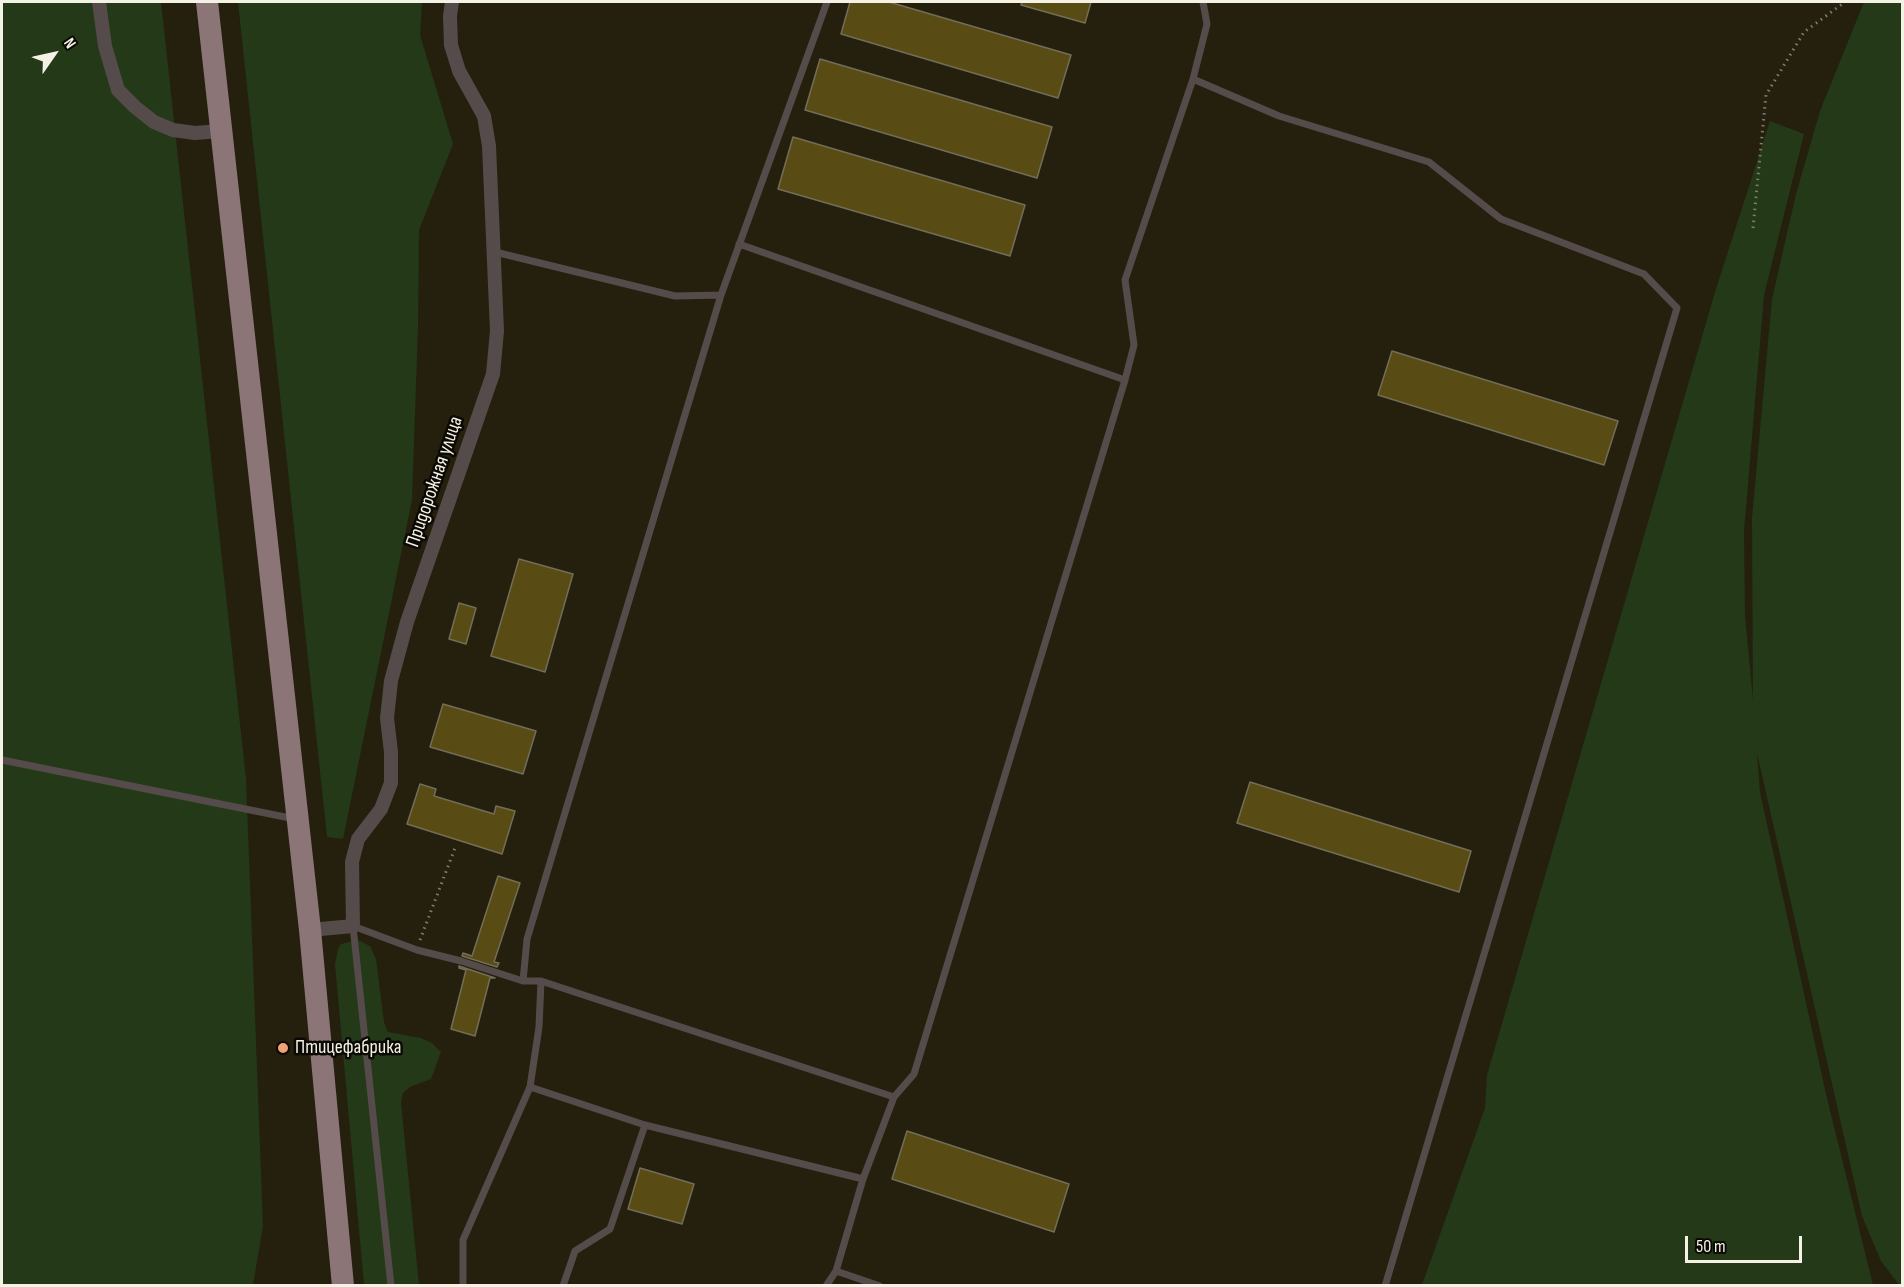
<!DOCTYPE html>
<html>
<head>
<meta charset="utf-8">
<style>
  body { margin:0 }
  #map { position:relative; width:1904px; height:1287px; overflow:hidden; background:#24200d; font-family:"Sofia Sans Condensed",sans-serif }
  canvas { display:block }
  .frame { position:absolute; inset:0; border:3px solid #f4f1e5; pointer-events:none }
  .north { position:absolute; left:24px; top:24px; width:60px; height:60px; -webkit-text-stroke:4px #0b0903; paint-order:stroke; rotate:56deg; font-size:16px; font-weight:700; line-height:24px; text-align:center; color:#f4f1e5 }
  .north::after { content:''; display:block; margin:auto; width:21px; height:27px; background:#f4f1e5; clip-path:polygon(50% 0,100% 100%,50% 72%,0 100%) }
  .scale { position:absolute; left:1685px; top:1236px; width:117px; height:27px; box-sizing:border-box; border:3px solid #f4f1e5; border-top:0; padding-left:8px; font-size:18px; line-height:21px; white-space:nowrap; color:#f4f1e5; -webkit-text-stroke:4px #0b0903; paint-order:stroke }
</style>
</head>
<body>
<div id="map">
<canvas width="1904" height="1287"></canvas>
<div class="frame"></div>
<div class="north">N</div>
<div class="scale">50 m</div>
</div>
<script>
const ctx = document.querySelector('canvas').getContext('2d');
ctx.lineJoin = 'round';
function paint(path, color) { ctx.fillStyle = color; ctx.fill(path, 'evenodd'); }
const toPath = rows => new Path2D(rows.map(r => 'M' + r).join(''));
function strokePath(path, color, width, dash) { ctx.strokeStyle = color; ctx.lineWidth = width; ctx.lineCap = dash ? 'butt' : 'round'; ctx.setLineDash(dash || []); ctx.stroke(path); }
function write(font, color, halo, rows, align = 'center') {
  ctx.font = font + ' "Sofia Sans Condensed",sans-serif'; ctx.lineWidth = 5; ctx.setLineDash([]); ctx.textBaseline = 'middle'; ctx.strokeStyle = halo; ctx.fillStyle = color; for (const [text, x, y, turn = 0] of rows) {
    ctx.save(); ctx.translate(x, y); ctx.rotate((+turn || 0) * Math.PI / 180); ctx.textAlign = isNaN(turn) ? turn : align; if (halo) ctx.strokeText(text, 0, 0); ctx.fillText(text, 0, 0); ctx.restore();
  }
}
paint(toPath([
  [2,2,161,2,246,779,263,1226,253,1285,2,1286],
  [238,2,422,2,420,35,453,144,419,230,418,326,412,500,343,839,327,837],
  [1864,2,1902,2,1902,1285,1899,1285,1881,1261,1862,1216,1757,753,1760,792,1826,1094,1873,1285,1422,1285,1485,1108,1487,1075,1715,292,1770,121,1804,134,1764,295,1744,531,1745,616,1753,700,1752,518,1772,299,1796,194,1820,111],
  [358,940,370,946,376,959,384,1022,388,1032,421,1038,432,1043,441,1052,431,1079,410,1087,403,1093,401,1102,419,1285,364,1285,335,964,338,949,341,944]
]), '#233918');
const building = toPath([
  [850,2,889,2,1071,55,1058,98,841,34,850,2],
  [1022,2,1091,2,1085,23,1021,5,1022,2],
  [820,59,1052,127,1037,178,805,110,820,59],
  [793,137,1025,205,1010,256,778,189,793,137],
  [1392,351,1618,421,1604,465,1378,395,1392,351],
  [519,559,573,574,545,672,491,656,519,559],
  [459,603,476,608,466,644,449,639,459,603],
  [443,704,536,731,523,774,430,747,443,704],
  [1250,782,1471,851,1459,892,1237,823,1250,782],
  [420,784,436,789,434,796,494,814,496,806,515,811,502,854,407,824,420,784],
  [498,876,520,883,494,962,499,963,497,967,462,956,463,953,472,956,498,876],
  [459,966,495,978,490,978,475,1036,451,1029,466,970,459,968,459,966],
  [907,1131,1069,1184,1054,1232,892,1179,907,1131],
  [640,1168,694,1184,682,1224,628,1209,640,1168]
]);
paint(building, '#584b14');
strokePath(building, '#736e58', 1.5);
strokePath(toPath([
  [1753,228,1766,95,1804,32,1845,2],
  [420,940,455,848]
]), '#827e6f', 3, [1.5, 4.5]);
strokePath(toPath([
  [1193,79,1279,116,1429,162,1501,219,1644,274,1677,308,1385,1286],
  [739,244,1125,380],
  [495,252,675,296,721,295],
  [2,760,295,819],
  [523,981,527,939,721,295,827,2],
  [530,1087,645,1125,863,1179],
  [836,1271,880,1286],
  [391,1286,353,926,417,950,461,961,523,981,541,981,894,1097],
  [463,1286,463,1240,530,1087,539,1027,541,981],
  [563,1286,575,1251,610,1229,645,1125],
  [826,1286,836,1271,863,1179,894,1097,914,1074,1125,380,1134,345,1125,280,1193,79,1207,24,1203,2]
]), '#564b4b', 7);
strokePath(toPath([
  [99,2,105,46,118,90,135,107,154,122,173,130,195,133,221,131],
  [310,930,353,926,352,862,358,839,381,809,391,783,391,752,387,718,391,681,407,622,493,374,497,331,489,146,484,116,459,71,451,45,450,16,452,2]
]), '#564b4b', 14);
strokePath(toPath([
  [207,2,310,930,343,1286]
]), '#8b7576', 22);
for (const [x, y, r, color] of [
  [283,1048,6,"#efa376"]
]) { const dot = new Path2D(); dot.arc(x, y, r, 0, 2 * Math.PI); ctx.fillStyle = color; ctx.fill(dot); strokePath(dot, '#0b0903', 2); }
write('20px', '#f4f1e5', '#0b0903', [
  ["Придорожная улица",435,482,-71]
]);
write('20px', '#f4f1e5', '#0b0903', [
  ["Птицефабрика",295,1048]
], 'left');
</script>
</body>
</html>
